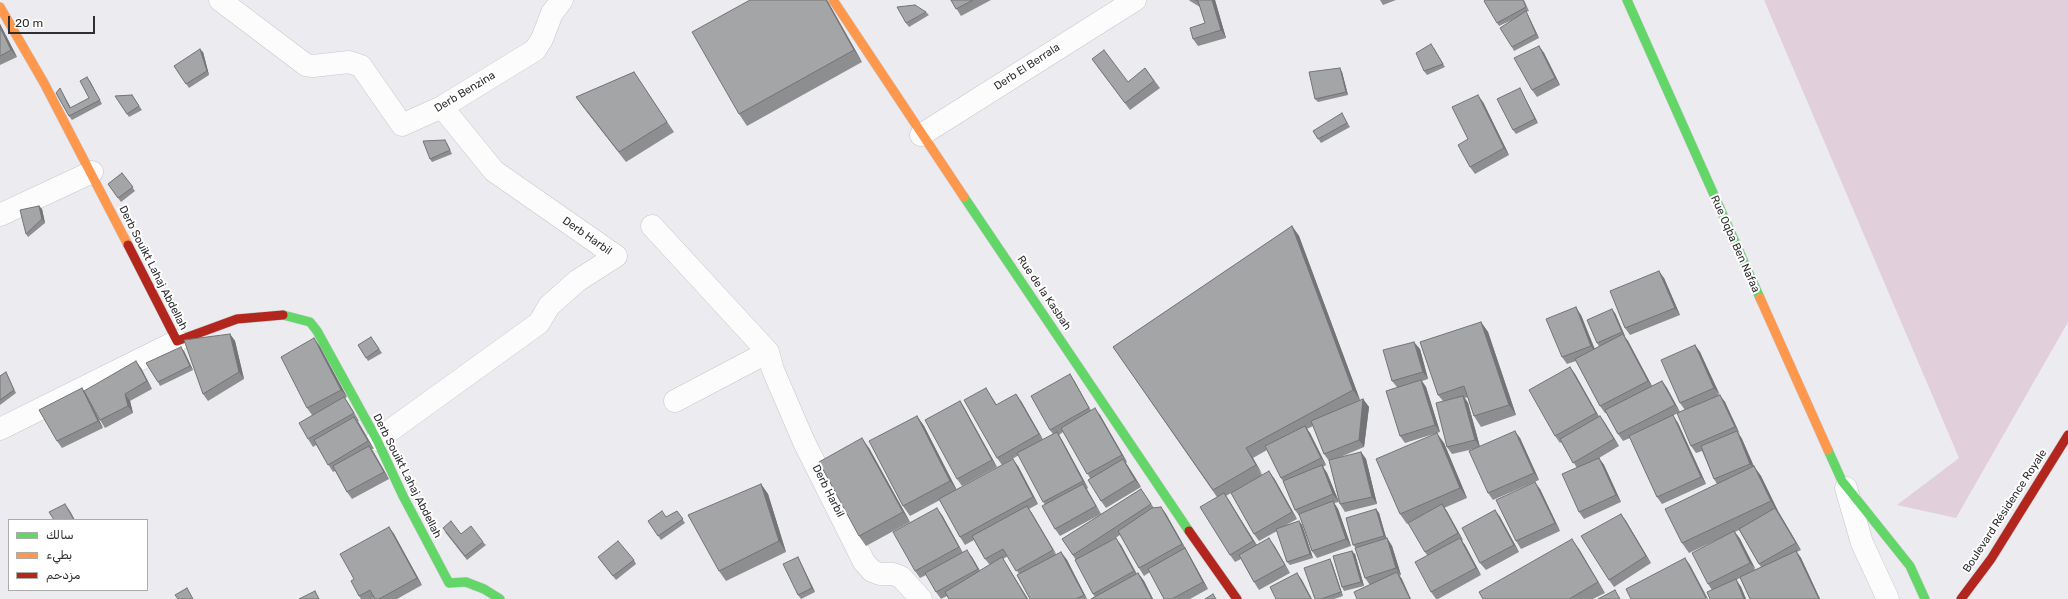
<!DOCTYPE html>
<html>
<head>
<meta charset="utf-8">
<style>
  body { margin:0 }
  #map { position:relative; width:2068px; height:599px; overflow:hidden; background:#ecebef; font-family:Rubik,Cairo,sans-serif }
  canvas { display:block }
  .legend { position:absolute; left:8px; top:519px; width:140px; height:72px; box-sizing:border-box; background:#fff; border:1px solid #acacad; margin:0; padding:5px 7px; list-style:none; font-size:12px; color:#2f2f31 }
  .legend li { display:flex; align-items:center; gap:8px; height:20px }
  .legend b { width:20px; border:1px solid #acacad }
  .scale { position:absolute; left:8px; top:16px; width:87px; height:18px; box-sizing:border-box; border:2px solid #2f2f31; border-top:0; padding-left:5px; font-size:12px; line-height:14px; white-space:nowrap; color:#2f2f31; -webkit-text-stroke:3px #fff; paint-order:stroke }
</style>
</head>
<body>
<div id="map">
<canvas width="2068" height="599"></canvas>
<ul class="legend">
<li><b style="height:5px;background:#63d668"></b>سالك</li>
<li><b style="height:5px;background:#ff974d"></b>بطيء</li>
<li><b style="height:5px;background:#b3261e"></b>مزدحم</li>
</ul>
<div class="scale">20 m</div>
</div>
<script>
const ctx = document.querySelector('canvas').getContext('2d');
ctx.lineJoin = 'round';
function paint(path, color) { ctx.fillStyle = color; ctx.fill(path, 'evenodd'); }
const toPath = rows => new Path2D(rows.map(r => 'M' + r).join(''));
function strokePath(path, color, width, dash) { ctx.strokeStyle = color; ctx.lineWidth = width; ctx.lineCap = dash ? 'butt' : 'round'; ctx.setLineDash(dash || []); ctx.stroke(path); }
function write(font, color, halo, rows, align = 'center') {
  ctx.font = font + ' Rubik,sans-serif'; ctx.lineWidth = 4; ctx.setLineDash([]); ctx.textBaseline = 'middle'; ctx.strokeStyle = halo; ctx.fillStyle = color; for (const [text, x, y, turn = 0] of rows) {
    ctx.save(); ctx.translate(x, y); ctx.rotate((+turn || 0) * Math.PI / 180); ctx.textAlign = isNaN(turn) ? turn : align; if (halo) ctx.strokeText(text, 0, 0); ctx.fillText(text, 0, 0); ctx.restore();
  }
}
paint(toPath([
  [1764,0,2068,0,2068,322,1956,518,1897,505,1959,458]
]), '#e1d0dc');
const street = toPath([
  [220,0,306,65,313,66,349,62,361,66,402,125,442,107,535,50,542,39,552,13,562,0],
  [921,135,1135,0],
  [0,215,92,172],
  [652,226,768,352,675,401],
  [768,352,773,370,804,442,864,562,872,571,880,574,893,574,901,577,921,599],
  [0,429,177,341],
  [377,440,539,323,549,306,577,281,616,256,494,171,442,107],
  [1846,488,1862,543,1888,599]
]);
const fast = toPath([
  [1627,0,1760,298],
  [964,197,1189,531],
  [283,315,310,322,317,331,377,440,403,496,449,583,466,582,484,589,500,599],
  [1828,450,1842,481,1910,566,1925,599]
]);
const slow = toPath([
  [833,0,964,197],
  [0,7,44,83,128,245],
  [1760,298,1828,450]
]);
const jam = toPath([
  [128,245,177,341,237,319,283,315],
  [1189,531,1237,599],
  [1961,599,1991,559,2068,435]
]);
strokePath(street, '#c7c7c9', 23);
strokePath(fast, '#c7c7c9', 10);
strokePath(slow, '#c7c7c9', 10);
strokePath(jam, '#c7c7c9', 10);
strokePath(street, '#fcfcfd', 22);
strokePath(fast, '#63d668', 9);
strokePath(slow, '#ff974d', 9);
strokePath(jam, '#b3261e', 9);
paint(toPath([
  [750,0,827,0,862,62,747,126,739,114],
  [951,0,991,0,961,16],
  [1189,0,1215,0,1226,38,1198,46,1193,39,1205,23,1200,7,1190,1],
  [1380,0,1396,0,1383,5],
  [1524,0,1529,11,1526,12,1528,15,1539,38,1514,51,1512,47,1514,19,1499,26,1497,23],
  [926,12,929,15,909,27,906,23],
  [0,24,17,57,0,65],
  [1539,46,1544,53,1560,85,1537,97,1532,90],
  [1434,48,1445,67,1427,75,1424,71],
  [203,52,209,75,189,88,174,66],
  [1097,66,1128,82,1145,68,1160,88,1130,110],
  [634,72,674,132,626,162,583,107,576,97],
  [1342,72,1348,95,1318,102,1315,99],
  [90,81,102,104,72,120,69,116,62,92,71,108,89,98],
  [1520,88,1522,92,1538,123,1516,134,1513,130],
  [132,95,142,110,129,117,115,96],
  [1483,102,1509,155,1475,174,1470,167,1468,139],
  [1344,117,1350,127,1321,143,1313,131],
  [447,143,452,154,432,162,430,159],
  [122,173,135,191,121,202,108,184],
  [39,206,42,209,45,223,28,237,26,234],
  [1292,226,1299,236,1360,400,1354,403,1363,399,1369,407,1364,447,1338,458,1361,452,1366,459,1377,504,1345,512,1340,504,1329,461,1324,454,1313,426,1307,429,1310,433,1326,465,1323,467,1327,473,1339,502,1334,503,1338,509,1351,546,1317,558,1312,551,1300,517,1295,510,1283,481,1281,478,1267,450,1253,458,1262,475,1274,478,1297,519,1286,525,1299,521,1302,525,1313,558,1290,565,1287,562,1277,531,1259,541,1254,534,1231,493,1226,496,1257,545,1274,545,1290,573,1259,590,1254,582,1241,559,1235,562,1230,555,1217,497,1113,347],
  [1664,278,1680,315,1630,335,1625,328],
  [1615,313,1625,336,1624,336,1628,341,1652,386,1662,381,1667,388,1680,412,1672,416,1678,423,1706,484,1662,504,1657,497,1630,438,1623,441,1618,434,1606,413,1605,413,1600,406,1576,361,1567,364,1562,357,1581,315,1595,349,1599,346,1597,343],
  [1481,322,1488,332,1516,415,1481,427,1474,416,1468,397,1465,398,1468,403,1480,447,1520,438,1539,480,1493,500,1488,493,1478,448,1452,454,1447,447,1443,401,1438,395],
  [230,334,235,341,244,379,208,401,203,394],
  [374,341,382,353,368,361,358,345],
  [319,345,347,397,345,398,359,421,358,421,374,449,372,449,389,479,352,499,347,492,335,471,333,472,316,445,313,447,308,439,312,415,307,408],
  [1695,345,1700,352,1719,395,1725,402,1739,434,1742,439,1754,467,1761,476,1778,511,1801,550,1797,552,1801,558,1820,599,1750,599,1740,578,1736,580,1741,587,1746,599,1710,599,1712,590,1708,584,1725,536,1689,553,1682,543,1717,484,1714,479,1702,451,1696,453,1691,446,1685,410,1680,403],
  [1739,530,1759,564,1761,567,1755,570,1740,539,1735,532],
  [1420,349,1428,379,1422,381,1426,387,1440,432,1405,443,1400,436,1397,387,1392,381],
  [184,351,193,370,160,386,158,382],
  [1570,367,1575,374,1599,417,1600,416,1605,423,1619,446,1599,458,1604,465,1621,502,1584,519,1579,512,1577,468,1561,442,1560,443,1555,436],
  [141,368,152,389,130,401,133,413,105,428,100,420],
  [6,372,8,376,16,393,0,405,0,376],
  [1070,374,1075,382,1091,411,1100,415,1127,462,1126,463,1141,487,1106,508,1101,501,1090,478,1063,432,1059,435,1062,440,1088,488,1087,489,1101,514,1060,536,1055,529,1045,505,1019,455,1002,465,997,458,986,388,997,405,1021,401,1043,440,1053,434,1050,430],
  [82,388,87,396,103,428,62,448,57,441],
  [960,401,965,409,997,467,962,486,957,479],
  [917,416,924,426,957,490,1018,466,1038,504,1029,509,1056,555,1061,552,1067,560,1087,599,1030,599,1019,574,1008,556,1003,559,1028,599,949,599,947,596,941,599,936,592,926,575,920,578,915,571,942,515,963,553,972,557,980,571,990,565,985,559,974,540,965,545,960,537,940,500,910,516,903,506],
  [1444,443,1467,498,1444,508,1463,540,1462,541,1465,545,1481,575,1438,599,1436,599,1431,592,1427,555,1425,552,1410,522,1407,524,1400,514],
  [869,448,910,522,866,546,859,536],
  [761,484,768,494,786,552,726,581,719,571],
  [1141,489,1154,508,1161,507,1166,514,1208,589,1190,599,1164,599,1150,572,1144,576,1139,568,1120,535,1109,542,1121,545,1137,574,1138,573,1144,581,1153,599,1091,599,1095,597,1093,594,1076,560,1062,539],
  [1540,489,1560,531,1521,549,1516,541],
  [1376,509,1379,513,1386,539,1387,538,1392,546,1401,575,1399,576,1402,579,1370,585,1365,578,1356,548,1353,545],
  [1495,510,1500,517,1519,552,1486,570,1480,563],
  [677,511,685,523,661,540,648,521,666,517],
  [1621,514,1626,521,1651,563,1614,587,1609,580],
  [389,527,394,534,422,585,397,599,375,599,375,598,372,599,361,599,359,596,354,579],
  [445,532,461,534,483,542,486,545,467,560],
  [1579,549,1605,593,1593,599,1483,599],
  [1355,554,1364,586,1344,591,1342,587],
  [598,557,634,560,636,564,616,580],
  [798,557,800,561,815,592,801,599,798,595],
  [1332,563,1343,596,1334,599,1315,599]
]), '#8d8e90');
paint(toPath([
  [826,0,827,0,862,62,854,50],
  [1212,0,1215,0,1226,38,1221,30],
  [1526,11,1528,15,1539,38,1536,34],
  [0,24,17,57,11,50,0,27],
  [1539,46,1544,53,1560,85,1555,78],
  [200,49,203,52,209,75,207,71],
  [1340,68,1342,72,1348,95,1346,92],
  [87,77,90,81,102,104,100,100],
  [60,88,62,92,73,112,70,108],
  [1520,88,1522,92,1538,123,1535,119],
  [1478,95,1483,102,1509,155,1504,148],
  [39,206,42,209,45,223,42,219],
  [1292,226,1299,236,1360,400,1353,390],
  [1659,271,1664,278,1680,315,1675,308],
  [1576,307,1581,315,1596,353,1591,346],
  [1612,309,1615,313,1625,336,1622,332],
  [1481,322,1488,332,1516,415,1509,405],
  [230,334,235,341,244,379,239,372],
  [1623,334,1628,341,1653,388,1648,381],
  [314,338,319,345,347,397,341,390],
  [1414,342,1420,349,1428,379,1423,372],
  [1695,345,1700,352,1720,395,1714,388],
  [181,347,184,351,193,370,190,366],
  [136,361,141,368,152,389,147,381],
  [1570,367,1575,374,1601,420,1596,413],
  [1070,374,1075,382,1094,416,1089,408],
  [1421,380,1426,387,1440,432,1435,425],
  [1662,381,1667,388,1680,412,1675,405],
  [82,388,87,396,103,428,98,421],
  [125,394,130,401,133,413,128,406],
  [1016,394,1021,401,1044,441,1039,434],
  [1720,395,1725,402,1740,434,1735,427],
  [1463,396,1468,403,1480,447,1475,440],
  [344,397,349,404,359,421],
  [1363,399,1369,407,1364,447,1359,440],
  [960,401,965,409,997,467,992,460],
  [1095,408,1100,415,1127,462,1122,455],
  [1673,415,1678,423,1706,484,1701,477],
  [917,416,924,426,957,491,950,481],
  [1600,416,1605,423,1619,446,1614,439],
  [354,417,359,424,374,449,368,441],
  [1305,426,1310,433,1326,465,1321,458],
  [1515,431,1520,438,1539,480,1534,473],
  [1737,431,1742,439,1756,471,1750,464],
  [1057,432,1062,440,1088,488,1083,481],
  [1437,433,1444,443,1467,498,1460,488],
  [862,438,869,448,910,522,903,512],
  [369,446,374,453,389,479,384,472],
  [1246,448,1253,458,1263,475,1256,465],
  [1361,452,1366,459,1377,504,1372,497],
  [1599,458,1604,465,1621,502,1616,495],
  [1013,459,1018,466,1038,504,1033,497],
  [1123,459,1128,466,1141,487,1135,480],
  [1322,465,1327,473,1339,502,1333,494],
  [1754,466,1761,476,1778,511,1801,550,1796,543,1775,508,1771,501],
  [1269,471,1274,478,1297,519,1292,512],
  [1535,482,1540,489,1560,531,1555,523],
  [761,484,768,494,786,552,779,541],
  [1083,484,1088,491,1101,514,1096,506],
  [1224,493,1229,500,1258,548,1253,541],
  [1333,501,1338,509,1351,546,1346,539],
  [65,504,70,511,75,520,74,520],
  [1442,504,1447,511,1463,540,1458,533],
  [1027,506,1032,513,1058,557,1053,550],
  [1161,507,1166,514,1187,551,1182,544],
  [937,508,942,515,964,555,959,547],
  [1376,509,1379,513,1387,540,1384,536],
  [1495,510,1500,517,1519,552,1514,545],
  [1621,514,1626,521,1651,563,1646,556],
  [1299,521,1302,525,1313,558,1310,554],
  [389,527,394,534,422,585,417,578],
  [1734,531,1740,539,1756,570,1750,563],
  [1116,538,1121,545,1139,579,1134,571],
  [1269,538,1274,545,1290,573,1285,565],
  [1387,538,1392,546,1401,575,1396,568],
  [1460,538,1465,545,1481,575,1476,568],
  [1572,539,1579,549,1605,593,1598,582],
  [1185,548,1190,556,1208,589,1203,582],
  [967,550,972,557,983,576,978,569],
  [1352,551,1355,554,1364,586,1361,582],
  [1796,551,1801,558,1820,599,1819,599],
  [1061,552,1067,560,1087,599,1084,595],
  [798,557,800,561,815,592,812,588],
  [1002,557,1007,565,1028,599,1027,599],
  [1685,558,1690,565,1708,599,1707,599,1706,598],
  [1330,559,1332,563,1343,596,1341,592],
  [1397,572,1402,579,1411,599,1410,599],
  [1138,573,1144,581,1153,599,1152,599],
  [1297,573,1302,580,1312,599,1311,599],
  [1736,579,1741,587,1746,599,1744,599]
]), '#737475');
const building = toPath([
  [750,0,826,0,854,50,739,114,692,32,750,0],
  [951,0,973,0,956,9,951,0],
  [1196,0,1212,0,1221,30,1193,39,1190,28,1205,23,1198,1,1196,0],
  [1485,0,1523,0,1526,7,1497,23,1484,1,1485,0],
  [915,5,926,12,906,23,897,7,915,5],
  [1526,11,1536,34,1512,47,1500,28,1526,11],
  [0,27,11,50,0,56,0,27],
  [1431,44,1443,64,1424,71,1416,53,1431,44],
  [1539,46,1555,78,1532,90,1514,58,1539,46],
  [200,49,207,71,186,84,174,66,200,49],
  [1104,50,1128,82,1145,68,1154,81,1125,103,1092,59,1104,50],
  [1340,68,1346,92,1315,99,1309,72,1340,68],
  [634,72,667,122,619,152,576,97,634,72],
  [87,77,100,100,69,116,56,93,60,88,70,108,89,98,80,81,87,77],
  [1520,88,1535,119,1513,130,1497,99,1520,88],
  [132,95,139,106,127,114,115,96,132,95],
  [1478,95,1504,148,1470,167,1458,145,1468,139,1452,107,1478,95],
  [1342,113,1347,123,1318,139,1313,131,1342,113],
  [445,140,450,150,430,159,423,141,445,140],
  [122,173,133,187,118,198,108,184,122,173],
  [39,206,42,219,26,234,20,210,39,206],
  [1292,226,1353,390,1246,448,1256,465,1213,490,1113,347,1292,226],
  [1659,271,1675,308,1625,328,1610,291,1659,271],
  [1576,307,1591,346,1562,357,1546,319,1576,307],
  [1612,309,1622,332,1597,343,1587,320,1612,309],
  [1481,322,1509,405,1474,416,1464,386,1438,395,1420,342,1481,322],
  [230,334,239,372,203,394,184,340,230,334],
  [1623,334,1648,381,1600,406,1575,359,1623,334],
  [371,337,379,349,366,358,358,345,371,337],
  [314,338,341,390,307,408,281,357,314,338],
  [1414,342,1423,372,1392,381,1383,350,1414,342],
  [1695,345,1714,388,1680,403,1661,360,1695,345],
  [181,347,190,366,158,382,146,363,181,347],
  [136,361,147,381,125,394,128,406,100,420,84,391,136,361],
  [1570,367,1596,413,1555,436,1529,390,1570,367],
  [6,372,14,390,0,400,0,376,6,372],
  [1070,374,1089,408,1050,430,1031,396,1070,374],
  [1421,380,1435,425,1400,436,1386,391,1421,380],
  [1662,381,1675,405,1618,434,1605,410,1662,381],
  [82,388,98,421,57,441,39,410,82,388],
  [986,388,996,405,1016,394,1039,434,997,458,964,400,986,388],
  [1720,395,1735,427,1691,446,1677,413,1720,395],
  [1463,396,1475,440,1447,447,1436,403,1463,396],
  [344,397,354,413,308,439,299,423,344,397],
  [1363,399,1359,440,1324,454,1311,421,1363,399],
  [960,401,992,460,957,479,925,420,960,401],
  [1095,408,1122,455,1087,474,1061,428,1095,408],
  [1673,415,1701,477,1657,497,1629,436,1673,415],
  [917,416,950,481,903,506,869,441,917,416],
  [1600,416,1614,439,1573,463,1560,439,1600,416],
  [354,417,368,441,328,465,314,440,354,417],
  [1305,426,1321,458,1281,478,1265,446,1305,426],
  [1515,431,1534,473,1488,493,1469,451,1515,431],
  [1737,431,1750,464,1714,479,1701,446,1737,431],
  [1057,432,1083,481,1043,502,1017,453,1057,432],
  [1437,433,1460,488,1400,514,1376,459,1437,433],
  [862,438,903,512,859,536,819,462,862,438],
  [369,446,384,472,347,492,333,466,369,446],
  [1361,452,1372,497,1340,504,1329,460,1361,452],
  [1599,458,1616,495,1579,512,1562,474,1599,458],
  [1013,459,1033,497,960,537,939,499,1013,459],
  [1123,459,1135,480,1101,501,1088,480,1123,459],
  [1322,465,1333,494,1295,510,1283,481,1322,465],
  [1754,466,1771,501,1682,543,1665,509,1754,466],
  [1269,471,1292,512,1254,534,1231,493,1269,471],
  [1535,482,1555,523,1516,541,1496,500,1535,482],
  [761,484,779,541,719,571,688,515,761,484],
  [1083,484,1096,506,1055,529,1042,506,1083,484],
  [1141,489,1151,504,1073,555,1062,539,1141,489],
  [1224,493,1253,541,1230,555,1200,507,1224,493],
  [1333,501,1346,539,1312,551,1299,514,1333,501],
  [65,504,74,520,54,520,49,512,65,504],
  [1442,504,1458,533,1425,552,1408,523,1442,504],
  [1027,506,1053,550,1016,571,1003,549,985,559,972,536,1027,506],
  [1161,507,1182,544,1139,568,1118,531,1152,508,1161,507],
  [937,508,959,547,915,571,893,532,937,508],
  [1775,508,1796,543,1759,564,1739,529,1775,508],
  [1376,509,1384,536,1353,545,1346,518,1376,509],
  [1495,510,1514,545,1480,563,1462,528,1495,510],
  [662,511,666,517,677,511,683,519,658,536,648,521,662,511],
  [1621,514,1646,556,1609,580,1581,536,1621,514],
  [451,521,461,534,471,526,483,542,465,556,443,528,451,521],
  [1299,521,1310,554,1287,562,1276,529,1299,521],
  [389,527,417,578,379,599,375,599,370,590,359,596,351,581,354,579,340,554,389,527],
  [1734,531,1750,563,1708,584,1692,553,1734,531],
  [1116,538,1134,571,1093,594,1075,560,1116,538],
  [1269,538,1285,565,1254,582,1239,555,1269,538],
  [1387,538,1396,568,1365,578,1355,548,1387,538],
  [1460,538,1476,568,1431,592,1415,562,1460,538],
  [1572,539,1598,582,1569,599,1483,599,1479,592,1572,539],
  [618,541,634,560,613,576,598,557,618,541],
  [1185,548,1203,582,1172,599,1164,599,1148,569,1185,548],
  [967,550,978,569,936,592,925,573,967,550],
  [1352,551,1361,582,1342,587,1333,556,1352,551],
  [1796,551,1819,599,1750,599,1740,577,1796,551],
  [1061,552,1084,595,1076,599,1030,599,1017,575,1061,552],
  [798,557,812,588,798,595,783,564,798,557],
  [1002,557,1027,599,949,599,945,592,1002,557],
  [1685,558,1706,598,1704,599,1631,599,1626,589,1685,558],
  [1330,559,1341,592,1321,599,1315,599,1304,568,1330,559],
  [1397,572,1410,599,1357,599,1354,592,1397,572],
  [1138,573,1152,599,1091,599,1138,573],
  [1297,573,1311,599,1276,599,1270,587,1297,573],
  [1736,579,1744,599,1710,599,1707,592,1736,579],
  [187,588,193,599,178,599,175,595,187,588],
  [1615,590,1620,599,1598,599,1615,590],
  [315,591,319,599,299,599,315,591],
  [1213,594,1216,599,1205,599,1213,594]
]);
paint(building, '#a4a5a7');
strokePath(building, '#737475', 1);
write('11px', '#2f2f31', '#fff', [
  ["Derb El Berrala",1027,67,-33],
  ["Derb Benzina",465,92,-31],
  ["Derb Harbil",587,236,35],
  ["Rue Oqba Ben Nafaa",1735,244,66],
  ["Derb Souikt Lahaj Abdellah",153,268,63],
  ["Rue de la Kasbah",1044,293,56],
  ["Derb Souikt Lahaj Abdellah",407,476,63],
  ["Derb Harbil",828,491,63],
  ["Boulevard Résidence Royale",2005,511,-57]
]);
</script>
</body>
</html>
